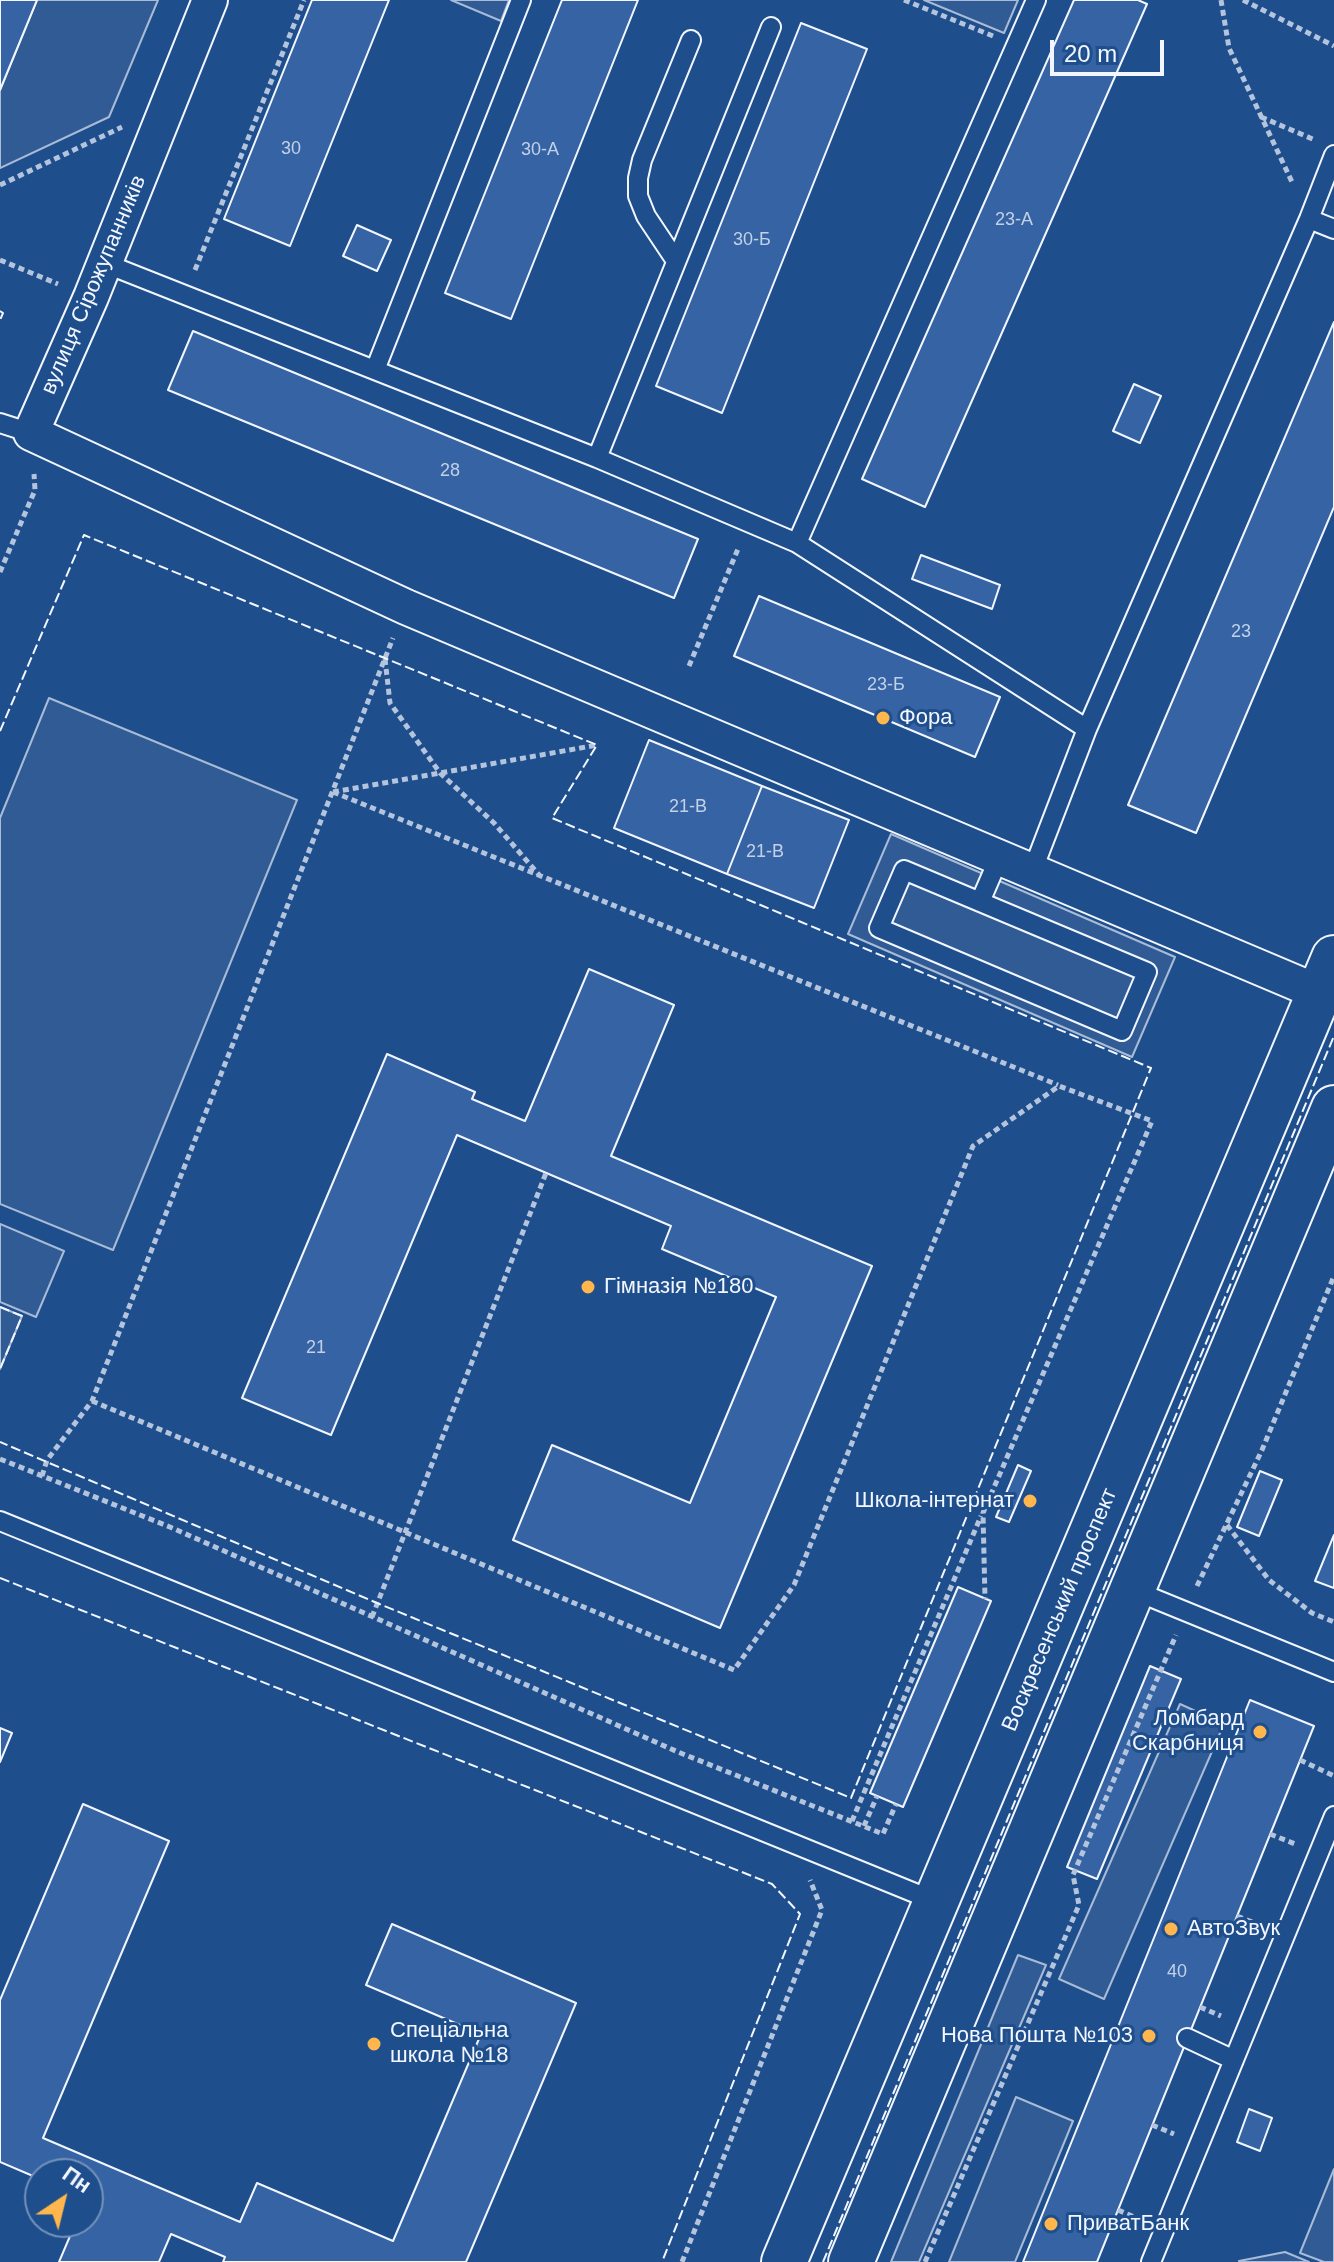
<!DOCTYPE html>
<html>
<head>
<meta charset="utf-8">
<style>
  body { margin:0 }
  #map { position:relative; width:1334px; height:2262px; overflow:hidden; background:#1f4e8c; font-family:Helvetica,sans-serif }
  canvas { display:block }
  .north { position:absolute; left:24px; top:2158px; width:80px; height:80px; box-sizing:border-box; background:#1f4e8c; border:2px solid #7391ba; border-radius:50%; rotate:35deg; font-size:22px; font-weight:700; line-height:32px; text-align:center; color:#f2f6ff }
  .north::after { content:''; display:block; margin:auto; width:28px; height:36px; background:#ffb74d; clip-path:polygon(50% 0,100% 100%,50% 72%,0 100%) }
  .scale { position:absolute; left:1050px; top:40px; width:114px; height:36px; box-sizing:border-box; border:4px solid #f2f6ff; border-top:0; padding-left:10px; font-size:24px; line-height:28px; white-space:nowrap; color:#f2f6ff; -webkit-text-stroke:6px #1f4e8c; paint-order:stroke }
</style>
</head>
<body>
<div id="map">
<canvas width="1334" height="2262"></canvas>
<div class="north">Пн</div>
<div class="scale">20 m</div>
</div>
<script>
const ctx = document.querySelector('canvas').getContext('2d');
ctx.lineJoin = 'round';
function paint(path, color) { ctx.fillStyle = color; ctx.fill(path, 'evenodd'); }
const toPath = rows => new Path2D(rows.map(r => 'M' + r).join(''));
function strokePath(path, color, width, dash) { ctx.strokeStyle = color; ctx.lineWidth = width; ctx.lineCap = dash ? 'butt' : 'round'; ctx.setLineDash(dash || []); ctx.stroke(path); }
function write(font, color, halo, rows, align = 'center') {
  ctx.font = font + ' Helvetica,sans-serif'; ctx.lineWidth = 6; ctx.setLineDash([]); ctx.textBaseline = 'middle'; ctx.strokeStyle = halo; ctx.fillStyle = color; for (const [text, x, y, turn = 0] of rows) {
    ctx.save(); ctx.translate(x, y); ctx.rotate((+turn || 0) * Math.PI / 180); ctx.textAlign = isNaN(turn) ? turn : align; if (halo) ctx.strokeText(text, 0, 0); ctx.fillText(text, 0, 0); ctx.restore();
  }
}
const built = toPath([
  [37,0,158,0,109,117,0,168,0,90,37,0],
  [451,0,509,0,501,21,451,0],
  [924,0,1018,0,1004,33,924,0],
  [49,698,297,800,113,1250,0,1204,0,818,49,698],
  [891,834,1175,957,1132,1057,848,934,891,834],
  [0,1224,64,1251,36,1317,0,1302,0,1224],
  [0,1307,22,1316,0,1369,0,1307],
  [1180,1704,1224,1724,1104,1999,1059,1979,1180,1704],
  [1018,1955,1046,1965,919,2262,891,2262,1018,1955],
  [1016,2097,1073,2121,1015,2262,949,2262,1016,2097],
  [1334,2169,1334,2262,1324,2262,1300,2253,1334,2169],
  [1285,2252,1309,2262,1239,2262,1239,2261,1285,2252]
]);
paint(built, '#305b95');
strokePath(built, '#a8bbd7', 2);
const building = toPath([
  [0,0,37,0,0,90,0,0],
  [312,0,389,0,290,246,224,219,312,0],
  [562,0,638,0,511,319,445,293,562,0],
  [1074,0,1138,0,1147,4,925,507,862,479,1074,0],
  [801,23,867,49,722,413,656,386,801,23],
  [357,225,391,240,377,271,343,256,357,225],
  [1334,322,1334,507,1196,833,1128,805,1334,322],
  [193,331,698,539,674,598,168,390,193,331],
  [1134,384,1161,396,1140,443,1113,431,1134,384],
  [921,555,1000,585,992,609,912,579,921,555],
  [759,596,1000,697,975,757,734,656,759,596],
  [649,740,762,786,727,874,614,828,649,740],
  [762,786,849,820,814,908,727,874,762,786],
  [589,969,674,1005,611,1156,872,1266,720,1628,513,1540,552,1445,690,1503,776,1297,662,1249,671,1226,457,1135,331,1435,242,1398,387,1054,475,1092,472,1099,525,1121,589,969],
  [1018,1465,1031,1471,1009,1522,996,1517,1018,1465],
  [1260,1471,1282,1480,1259,1536,1237,1527,1260,1471],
  [1334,1535,1334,1588,1315,1581,1334,1535],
  [958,1587,991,1601,903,1807,870,1793,958,1587],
  [1150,1666,1181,1679,1097,1879,1067,1867,1150,1666],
  [1250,1700,1314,1726,1097,2262,1023,2262,1250,1700],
  [0,1728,12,1733,0,1762,0,1728],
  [83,1804,169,1841,43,2138,240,2222,257,2183,393,2241,481,2034,366,1985,392,1924,576,2003,466,2262,223,2262,225,2257,171,2234,159,2262,59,2262,76,2222,88,2222,88,2174,40,2174,40,2179,0,2162,0,2000,83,1804],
  [1249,2109,1272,2118,1260,2151,1237,2142,1249,2109]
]);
paint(building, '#3563a3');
strokePath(building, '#f2f6ff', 2);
const lane = toPath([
  [1309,219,1334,229],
  [676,261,646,216,638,196,638,178,642,160,691,40],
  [104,263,597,458,797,543,1087,729],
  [375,370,521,0],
  [0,423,31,433],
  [597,458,771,27],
  [797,543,1036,0],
  [904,870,1147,972,1122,1031,879,928,904,870],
  [1032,872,1087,729,1309,219,1334,155],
  [980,902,999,858],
  [0,1521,937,1902],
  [1133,1590,1334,1672],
  [1187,2038,1234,2060],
  [1151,2262,1334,1816]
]);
const street = toPath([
  [210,0,91,297,31,433,406,607,1320,993]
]);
const primary = toPath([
  [784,2262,1334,958],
  [851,2262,1334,1108]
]);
strokePath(lane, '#f2f6ff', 22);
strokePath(street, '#f2f6ff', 38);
strokePath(primary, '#f2f6ff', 48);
strokePath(toPath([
  [904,0,993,36],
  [1221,0,1229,48,1292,182],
  [1243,0,1334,46],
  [1261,117,1315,140],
  [0,185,122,127],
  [0,260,58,284],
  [195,270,304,0],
  [0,572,35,490,34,474],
  [385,659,390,703,440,773,494,823,540,876],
  [689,666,738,549],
  [333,792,1058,1085],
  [333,792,597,745],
  [92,1401,734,1670,794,1585,973,1146,1059,1086,1152,1121,983,1513,985,1599],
  [0,1459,170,1527,678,1752,883,1834,896,1804],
  [42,1476,47,1460,92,1401,393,638],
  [1227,1525,1269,1580,1312,1613,1334,1622],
  [1197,1586,1262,1450,1334,1276],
  [372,1617,546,1173],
  [1300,1760,1334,1776],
  [852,1821,981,1516],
  [864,1826,877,1796],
  [1270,1834,1295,1844],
  [1237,1916,1262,1926],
  [1200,2007,1221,2016],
  [1152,2125,1174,2134],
  [1118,2210,1139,2219],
  [682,2262,822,1910,810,1880],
  [925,2262,1079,1905,1073,1875,1176,1635],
  [1322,2262,1322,2261]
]), '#b3c4dc', 5, [6, 4]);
strokePath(lane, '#1f4e8c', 18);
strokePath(street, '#1f4e8c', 34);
strokePath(primary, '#1f4e8c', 44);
strokePath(toPath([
  [0,311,3,313,0,320],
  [0,731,84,535,597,745,552,818,1151,1068,851,1798,377,1603,0,1442],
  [0,1307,22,1316,0,1369],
  [0,1578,772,1884,800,1914,662,2262],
  [823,2262,1334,1036]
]), '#f2f6ff', 2, [10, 4]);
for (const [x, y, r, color] of [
  [883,718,8,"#ffb74d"],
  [588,1287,8,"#ffb74d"],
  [1030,1501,8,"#ffb74d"],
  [1260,1732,8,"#ffb74d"],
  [1171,1929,8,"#ffb74d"],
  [1149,2036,8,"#ffb74d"],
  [374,2044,8,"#ffb74d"],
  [1051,2224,8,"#ffb74d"]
]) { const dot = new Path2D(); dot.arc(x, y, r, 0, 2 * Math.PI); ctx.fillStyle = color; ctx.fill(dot); strokePath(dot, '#1f4e8c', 3); }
write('18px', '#c3d1e8', null, [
  ["30",291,149],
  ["30-А",540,150],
  ["23-А",1014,220],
  ["30-Б",752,240],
  ["28",450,471],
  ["23",1241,632],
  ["23-Б",886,685],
  ["21-В",688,807],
  ["21-В",765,852],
  ["21",316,1348],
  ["40",1177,1972]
]);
write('22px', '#f2f6ff', '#1f4e8c', [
  ["вулиця Сірожупанників",94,285,-67],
  ["Воскресенський проспект",1060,1610,-67]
]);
write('22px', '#f2f6ff', '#1f4e8c', [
  ["Фора",899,718],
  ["Гімназія №180",604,1287],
  ["Школа-інтернат",1014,1501,"right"],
  ["Ломбард",1244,1719,"right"],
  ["Скарбниця",1244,1744,"right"],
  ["АвтоЗвук",1187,1929],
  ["Спеціальна",390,2031],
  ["школа №18",390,2056],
  ["Нова Пошта №103",1133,2036,"right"],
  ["ПриватБанк",1067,2224]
], 'left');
</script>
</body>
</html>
